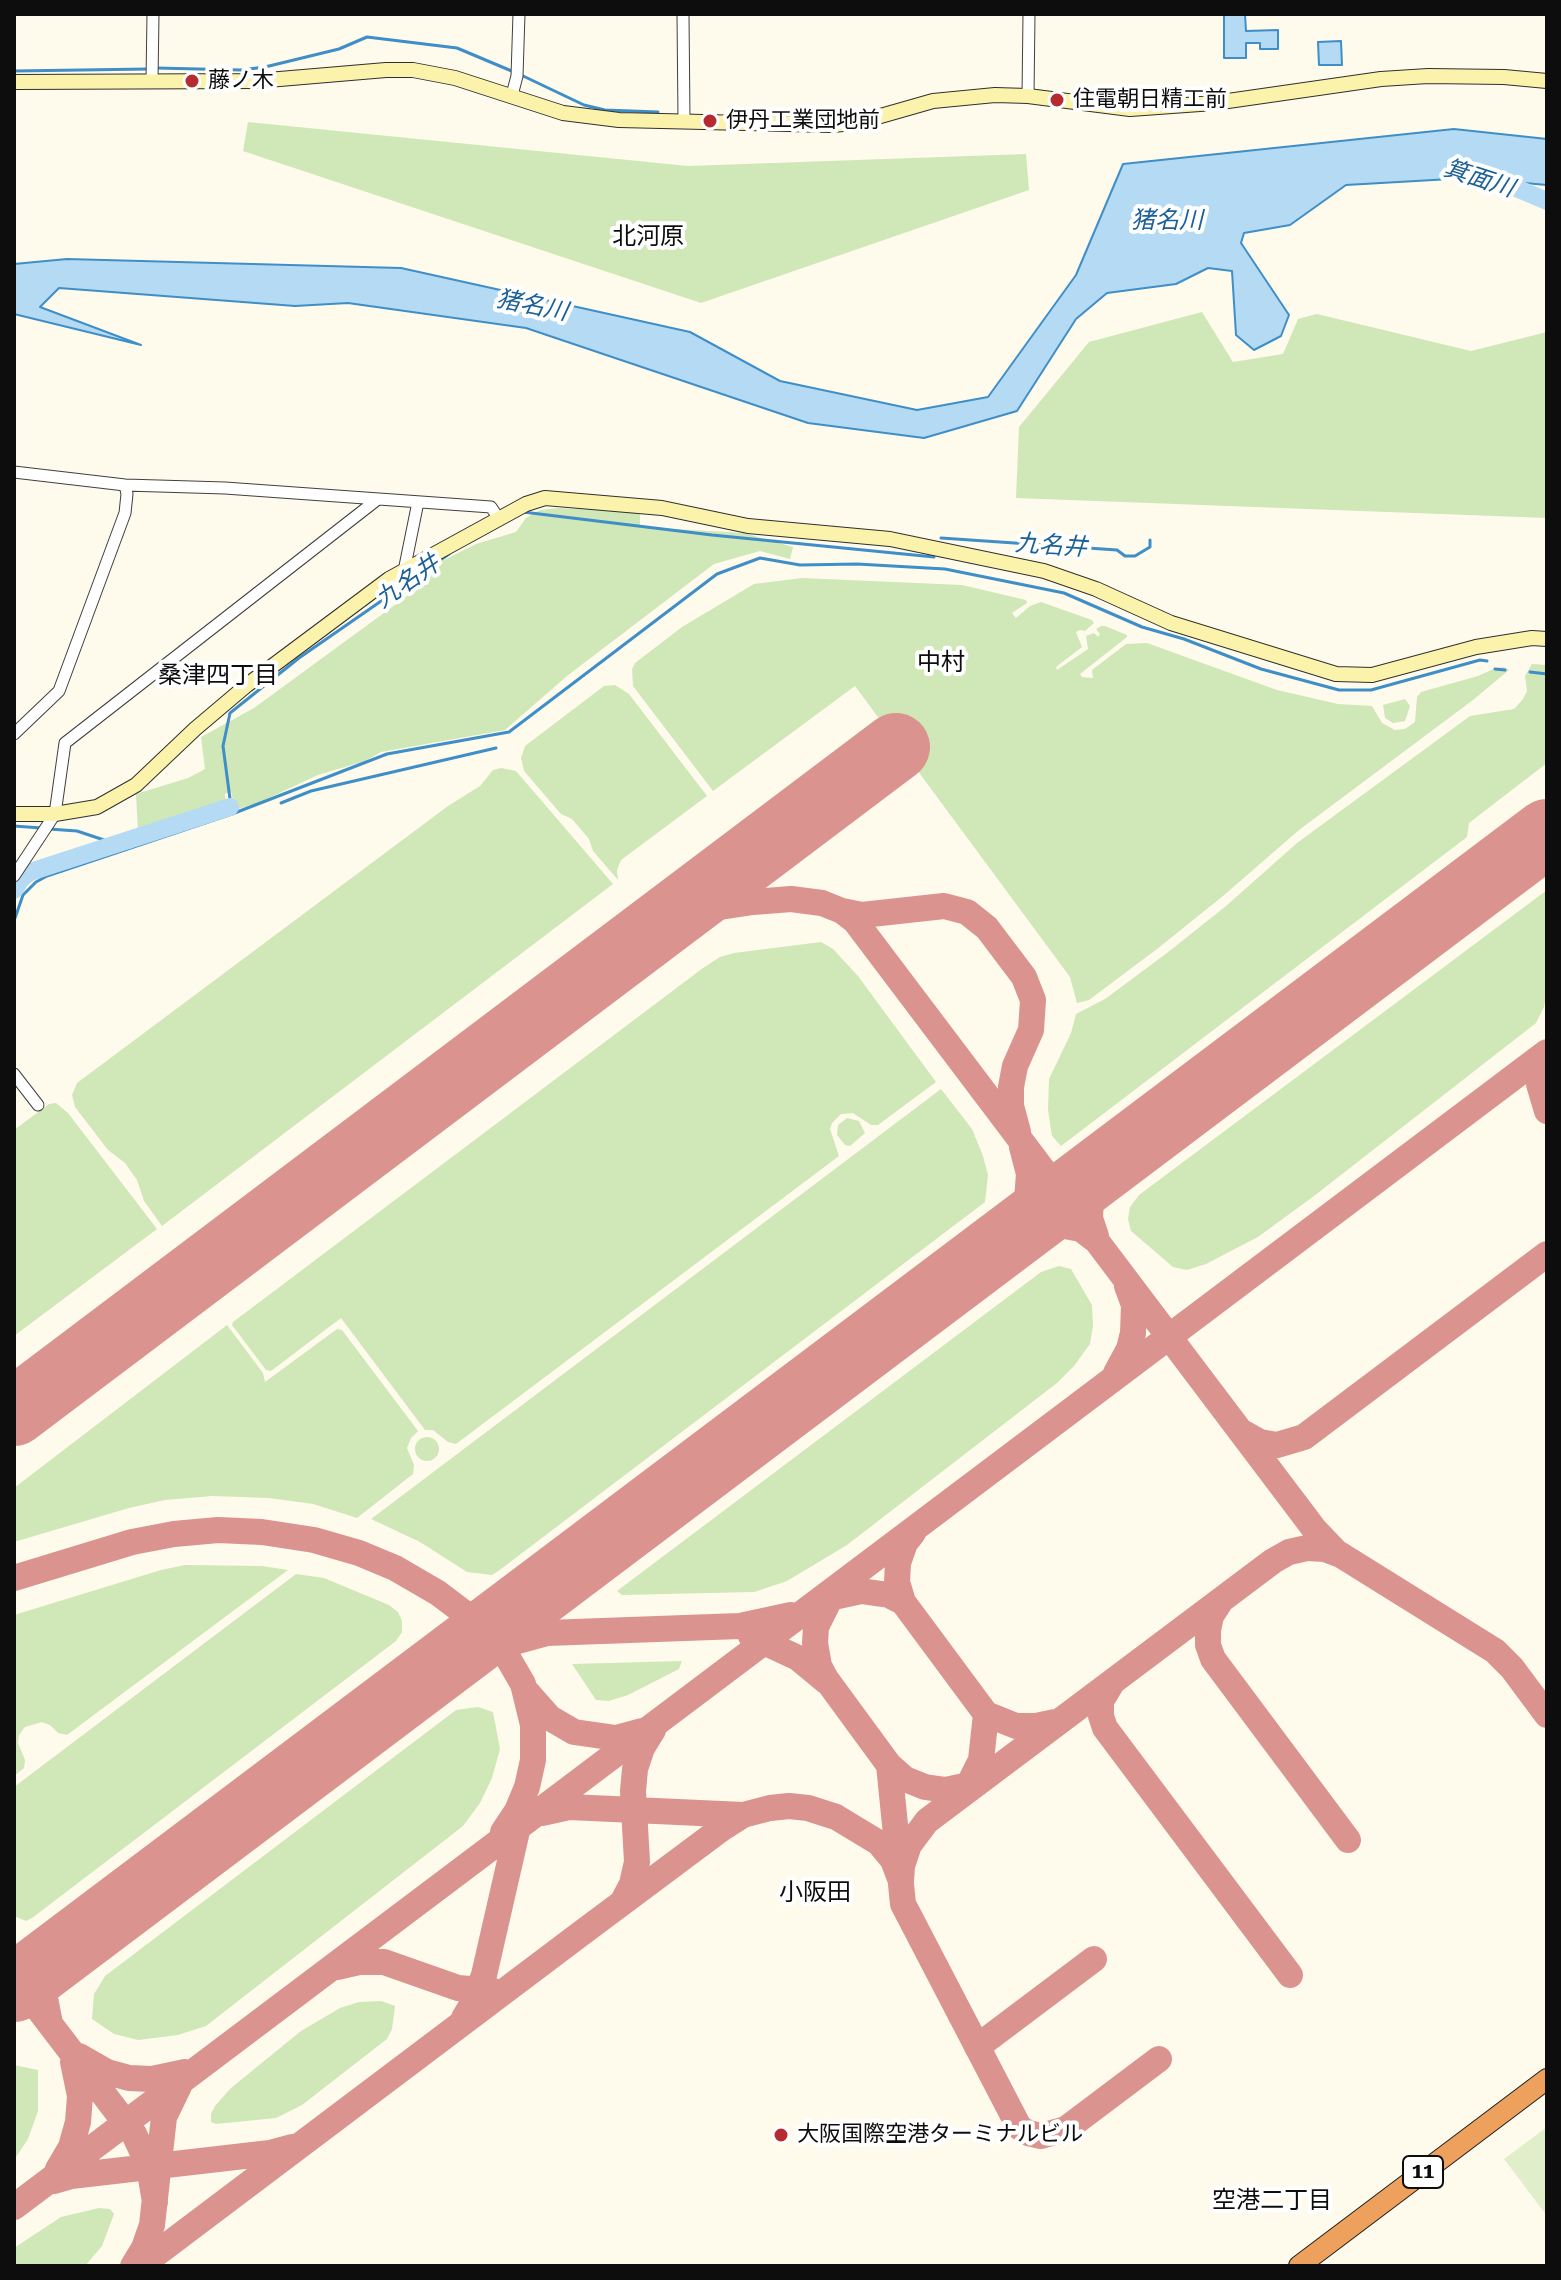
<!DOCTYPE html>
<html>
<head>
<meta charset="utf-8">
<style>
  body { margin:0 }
  #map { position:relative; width:1561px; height:2280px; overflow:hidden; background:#fefbed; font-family:"Roboto Serif",serif }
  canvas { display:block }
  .frame { position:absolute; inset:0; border:16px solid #0d0d0d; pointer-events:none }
</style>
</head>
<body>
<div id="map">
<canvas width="1561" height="2280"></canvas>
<div class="frame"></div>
</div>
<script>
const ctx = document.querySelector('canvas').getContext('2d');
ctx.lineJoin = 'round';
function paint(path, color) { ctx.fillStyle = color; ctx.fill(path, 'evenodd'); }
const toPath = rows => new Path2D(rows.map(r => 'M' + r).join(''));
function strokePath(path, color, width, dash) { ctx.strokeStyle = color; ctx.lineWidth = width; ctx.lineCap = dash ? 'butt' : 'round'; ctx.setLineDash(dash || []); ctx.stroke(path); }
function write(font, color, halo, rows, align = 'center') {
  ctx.font = font + ' "Roboto Serif","Noto Sans JP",serif'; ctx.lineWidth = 8; ctx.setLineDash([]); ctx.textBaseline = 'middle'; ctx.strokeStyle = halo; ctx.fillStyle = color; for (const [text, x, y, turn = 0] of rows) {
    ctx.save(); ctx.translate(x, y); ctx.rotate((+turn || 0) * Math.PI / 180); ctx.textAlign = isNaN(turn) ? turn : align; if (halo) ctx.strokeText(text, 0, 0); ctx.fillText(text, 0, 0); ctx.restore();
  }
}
paint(toPath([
  [248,122,688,166,1026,154,1029,190,701,303,243,151],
  [1202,312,1233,362,1283,354,1298,319,1317,314,1471,351,1547,332,1547,518,1016,498,1019,427,1089,342],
  [557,508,640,512,640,527,744,533,793,547,790,559,760,551,714,564,567,676,505,730,381,752,365,761,318,775,260,802,235,810,231,791,225,794,226,805,179,817,138,832,136,794,188,778,205,769,201,737,254,708,418,588,442,561,476,544,516,532,526,518,540,510],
  [802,578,962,585,1026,600,1027,603,1012,613,1016,618,1030,606,1041,602,1092,620,1094,623,1085,631,1080,630,1076,632,1082,647,1056,667,1057,670,1088,649,1086,636,1094,633,1098,637,1100,634,1096,629,1101,626,1105,626,1127,635,1127,637,1080,674,1082,677,1093,678,1092,670,1126,644,1147,643,1277,690,1338,704,1372,706,1382,723,1395,730,1405,729,1415,722,1417,697,1421,692,1478,676,1496,668,1504,667,1509,670,1473,700,1299,830,1223,896,1157,949,1089,1000,1077,1003,1070,977,855,686,713,791,633,686,632,669,635,663,682,627,754,584],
  [1532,664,1547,665,1547,763,1469,823,1467,837,1061,1146,1052,1136,1048,1110,1049,1079,1071,1033,1076,1014,1105,999,1167,953,1226,906,1297,843,1470,716,1514,709,1523,699,1527,691,1525,676],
  [615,685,629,694,707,796,621,860,617,870,618,880,593,851,589,839,572,819,561,814,524,771,521,758,525,746,604,686],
  [1405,699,1410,706,1405,721,1393,723,1385,718,1383,705],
  [501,768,516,771,613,884,162,1226,144,1201,137,1180,125,1163,108,1150,75,1107,72,1095,77,1083,448,806,480,786,493,770],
  [1547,890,1547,990,1544,1007,1536,1023,1314,1196,1258,1237,1206,1264,1187,1270,1173,1267,1131,1231,1128,1219,1130,1207,1139,1195],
  [821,942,833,949,858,976,936,1082,878,1125,871,1125,853,1113,841,1114,832,1123,830,1129,839,1156,456,1444,448,1442,433,1430,425,1430,341,1318,271,1371,266,1370,232,1325,233,1322,703,968,720,957,734,953],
  [941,1089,972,1129,983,1156,988,1175,985,1202,501,1569,492,1575,467,1572,420,1542,371,1519],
  [56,1103,68,1113,157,1229,14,1336,14,1130,49,1104],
  [847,1118,859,1121,865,1133,850,1146,845,1145,837,1135,838,1125],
  [1059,1266,1071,1269,1092,1305,1093,1326,1090,1344,1074,1366,1057,1383,847,1545,787,1581,754,1592,622,1595,617,1591,1041,1272],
  [227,1325,263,1373,265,1382,337,1329,342,1330,418,1431,411,1438,407,1448,414,1465,413,1474,357,1518,313,1504,269,1498,212,1496,165,1500,129,1508,14,1542,14,1488],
  '415 1449a12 12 0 1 1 24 0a12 12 0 1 1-24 0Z',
  [185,1565,262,1566,288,1570,67,1735,58,1733,50,1725,42,1722,25,1727,19,1735,18,1743,25,1760,24,1768,14,1776,14,1615,161,1570],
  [296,1574,324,1578,389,1605,398,1612,402,1621,402,1632,396,1641,32,1918,26,1921,14,1916,14,1787],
  [682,1661,679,1669,628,1695,609,1701,596,1700,572,1664],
  [478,1707,493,1712,500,1749,492,1778,480,1803,463,1826,206,2026,178,2035,138,2040,114,2034,92,2019,94,1994,105,1976,456,1710],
  [381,2001,395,2006,392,2029,387,2039,302,2105,276,2118,216,2124,211,2122,211,2114,215,2106,231,2088,301,2031,340,2008,359,2002],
  [14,2065,38,2070,38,2111,28,2139,14,2160],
  [99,2208,110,2209,114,2214,102,2246,85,2266,14,2266,14,2248,61,2217]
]), '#d0e7b8');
paint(toPath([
  [1547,2127,1547,2216,1504,2159]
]), '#e1eeca');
const water = toPath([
  [1224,14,1245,14,1246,31,1278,30,1278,49,1260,49,1260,43,1246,43,1246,58,1224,58,1224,14],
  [1341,41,1342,65,1319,65,1318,42,1341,41],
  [1454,129,1547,139,1547,185,1468,178,1346,185,1290,225,1244,233,1241,243,1289,315,1281,336,1254,350,1236,335,1232,271,1208,268,1176,284,1107,293,1076,319,1017,411,924,438,808,423,526,328,348,303,295,306,59,288,40,307,141,345,14,314,14,264,67,259,401,268,690,332,780,381,917,410,988,397,1076,275,1123,164,1454,129]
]);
paint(water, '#b4dbf3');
strokePath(water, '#3f8ec7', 2);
strokePath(toPath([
  [156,68,241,70,265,67,339,49,367,37,457,48,514,72],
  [14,71,148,69],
  [521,75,584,105,605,110,658,112],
  [523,512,712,535,934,557],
  [941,538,1117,550,1125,556,1135,556,1150,547,1150,540],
  [449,554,299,658,230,713,223,746,232,814,387,754,509,732,717,574,760,558,800,565,857,564,945,569,1064,593,1142,627,1184,639,1261,669,1339,690,1371,690,1480,660,1487,661],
  [1495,669,1505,670],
  [1530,672,1547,674],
  [281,803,311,791,496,748],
  [14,826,41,828],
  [49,829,77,831,110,842,157,827,160,829],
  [14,921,23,895,36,882,47,876,232,814]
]), '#3f8ec7', 3);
strokePath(toPath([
  [1467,173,1509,185,1547,201],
  [14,890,21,879,30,872,230,807]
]), '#b4dbf3', 18);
strokePath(toPath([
  [1504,866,1521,856,1547,854],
  [842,911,862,915,944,906,967,912,987,928,1024,977,1033,1000,1031,1030,1015,1066,1011,1087,1011,1106,1018,1132],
  [627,950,656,932,687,917,720,907,753,902,791,899,822,903,842,911,855,921,1315,1530,1336,1552,1495,1651,1512,1668,1547,1715],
  [1547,1057,1539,1084,1547,1111],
  [1015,1234,1033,1226,1053,1224,1081,1229,1094,1239],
  [1096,1236,1090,1218,1091,1198,1099,1176,1114,1161],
  [1000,1246,1019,1222,1027,1200,1029,1174,1022,1147],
  [1116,1373,1129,1349,1133,1333,1134,1305,1127,1286],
  [1244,1433,1260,1442,1277,1445,1304,1437,1547,1254],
  [913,1533,905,1543,898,1563,897,1582,903,1602,986,1714,1016,1726,1036,1726,1055,1722],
  [14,1578,132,1542,174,1534,218,1530,262,1532,314,1540,359,1553,395,1568,438,1593,471,1618,508,1658,523,1684,533,1725,533,1760,527,1787,517,1811,503,1832],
  [832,1595,816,1627,815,1643,819,1666,826,1679,889,1765,905,1779,925,1787,946,1790,973,1784],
  [829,1598,861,1591,889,1595,903,1602],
  [1220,1602,1211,1616,1208,1630,1208,1645,1213,1659,1348,1840],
  [751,1636,798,1658,827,1682],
  [422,1681,467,1655,547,1633,740,1626,791,1615],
  [1113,1681,1101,1701,1101,1716,1105,1728,1290,1975],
  [527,1692,550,1718,574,1732,616,1738,642,1731],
  [889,1765,903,1904,1019,2127,1028,2133,1041,2136,1066,2129,1159,2059],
  [966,1790,981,1760,986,1714],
  [542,1813,569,1807,743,1815],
  [901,1881,902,1866,909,1845,927,1821,1273,1561,1289,1552,1307,1548,1325,1549,1341,1555],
  [622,1903,632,1884,637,1862,633,1791,635,1769,642,1748,653,1730],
  [337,1967,359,1962,384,1962,458,1988,493,1991],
  [14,1977,134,2134,149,2166,155,2202],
  [464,2018,474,2001,484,1975,519,1822],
  [50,2024,45,1998,49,1975,56,1961,72,1944],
  [977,2047,1094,1959],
  [79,2056,107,2072,129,2078,152,2079,185,2072],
  [58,2169,71,2147,78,2122,80,2096,73,2062],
  [54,2181,71,2176,270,2153,292,2147],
  [14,2207,1547,1052],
  [133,2266,144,2248,152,2225,164,2117,179,2086],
  [140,2266,579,1935,721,1829,743,1815,770,1808,789,1806,808,1808,836,1817,879,1843,893,1860,901,1881]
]), '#da938e', 26);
strokePath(toPath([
  [14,1412,896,747],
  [14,1988,1547,833]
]), '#da938e', 68);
const street = toPath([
  [683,14,684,120],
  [152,81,153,14],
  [512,95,517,76,519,14],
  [1028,96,1029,14],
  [14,472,125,485,225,488,491,507,499,519],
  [404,571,418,502],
  [14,734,59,691,125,513,127,494,125,485],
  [14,876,55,814,65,743,378,499],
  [14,1074,38,1105]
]);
const secondary = toPath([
  [14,82,256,81,386,70,413,70,455,78,563,113,619,120,831,125,856,123,933,101,995,95,1028,96,1130,109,1214,103,1381,79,1428,76,1504,77,1547,81],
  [14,814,55,814,97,807,136,785,195,729,247,685,389,579,526,504,545,498,662,508,748,526,890,539,1044,571,1096,589,1171,623,1336,674,1372,675,1476,647,1532,638,1547,639]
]);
const highway = toPath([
  [1299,2266,1547,2079]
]);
strokePath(street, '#404040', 13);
strokePath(secondary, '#2f2f2f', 16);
strokePath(highway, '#1e1e1e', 22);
strokePath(street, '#fff', 11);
strokePath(secondary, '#fbf3ab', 14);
strokePath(highway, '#eda15c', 20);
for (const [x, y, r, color] of [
  [192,81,8,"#b62b30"],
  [1057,100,8,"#b62b30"],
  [710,121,8,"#b62b30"],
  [781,2135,8,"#b62b30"]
]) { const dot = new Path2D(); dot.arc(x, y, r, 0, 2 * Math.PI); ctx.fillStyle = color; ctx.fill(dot); strokePath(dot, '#fff', 3); }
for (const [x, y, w] of [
  [1423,2172,40]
]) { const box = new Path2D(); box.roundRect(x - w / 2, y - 16, w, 32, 6); ctx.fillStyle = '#fff'; ctx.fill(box); strokePath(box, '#0d0d0d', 2); }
write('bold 20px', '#0d0d0d', null, [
  ["11",1423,2172]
]);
write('22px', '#0d0d0d', '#fff', [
  ["藤ノ木",208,81],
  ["住電朝日精工前",1073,100],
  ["伊丹工業団地前",726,121],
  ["大阪国際空港ターミナルビル",797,2135]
], 'left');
write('italic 24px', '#1c6098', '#fff', [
  ["箕面川",1479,179,18],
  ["猪名川",1167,221],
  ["猪名川",532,306,11],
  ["九名井",1051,546,4],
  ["九名井",408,582,-35]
]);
write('24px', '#0d0d0d', '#fff', [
  ["北河原",648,237],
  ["中村",941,663],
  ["桑津四丁目",218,676],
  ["小阪田",815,1893],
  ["空港二丁目",1272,2201]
]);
</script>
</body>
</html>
